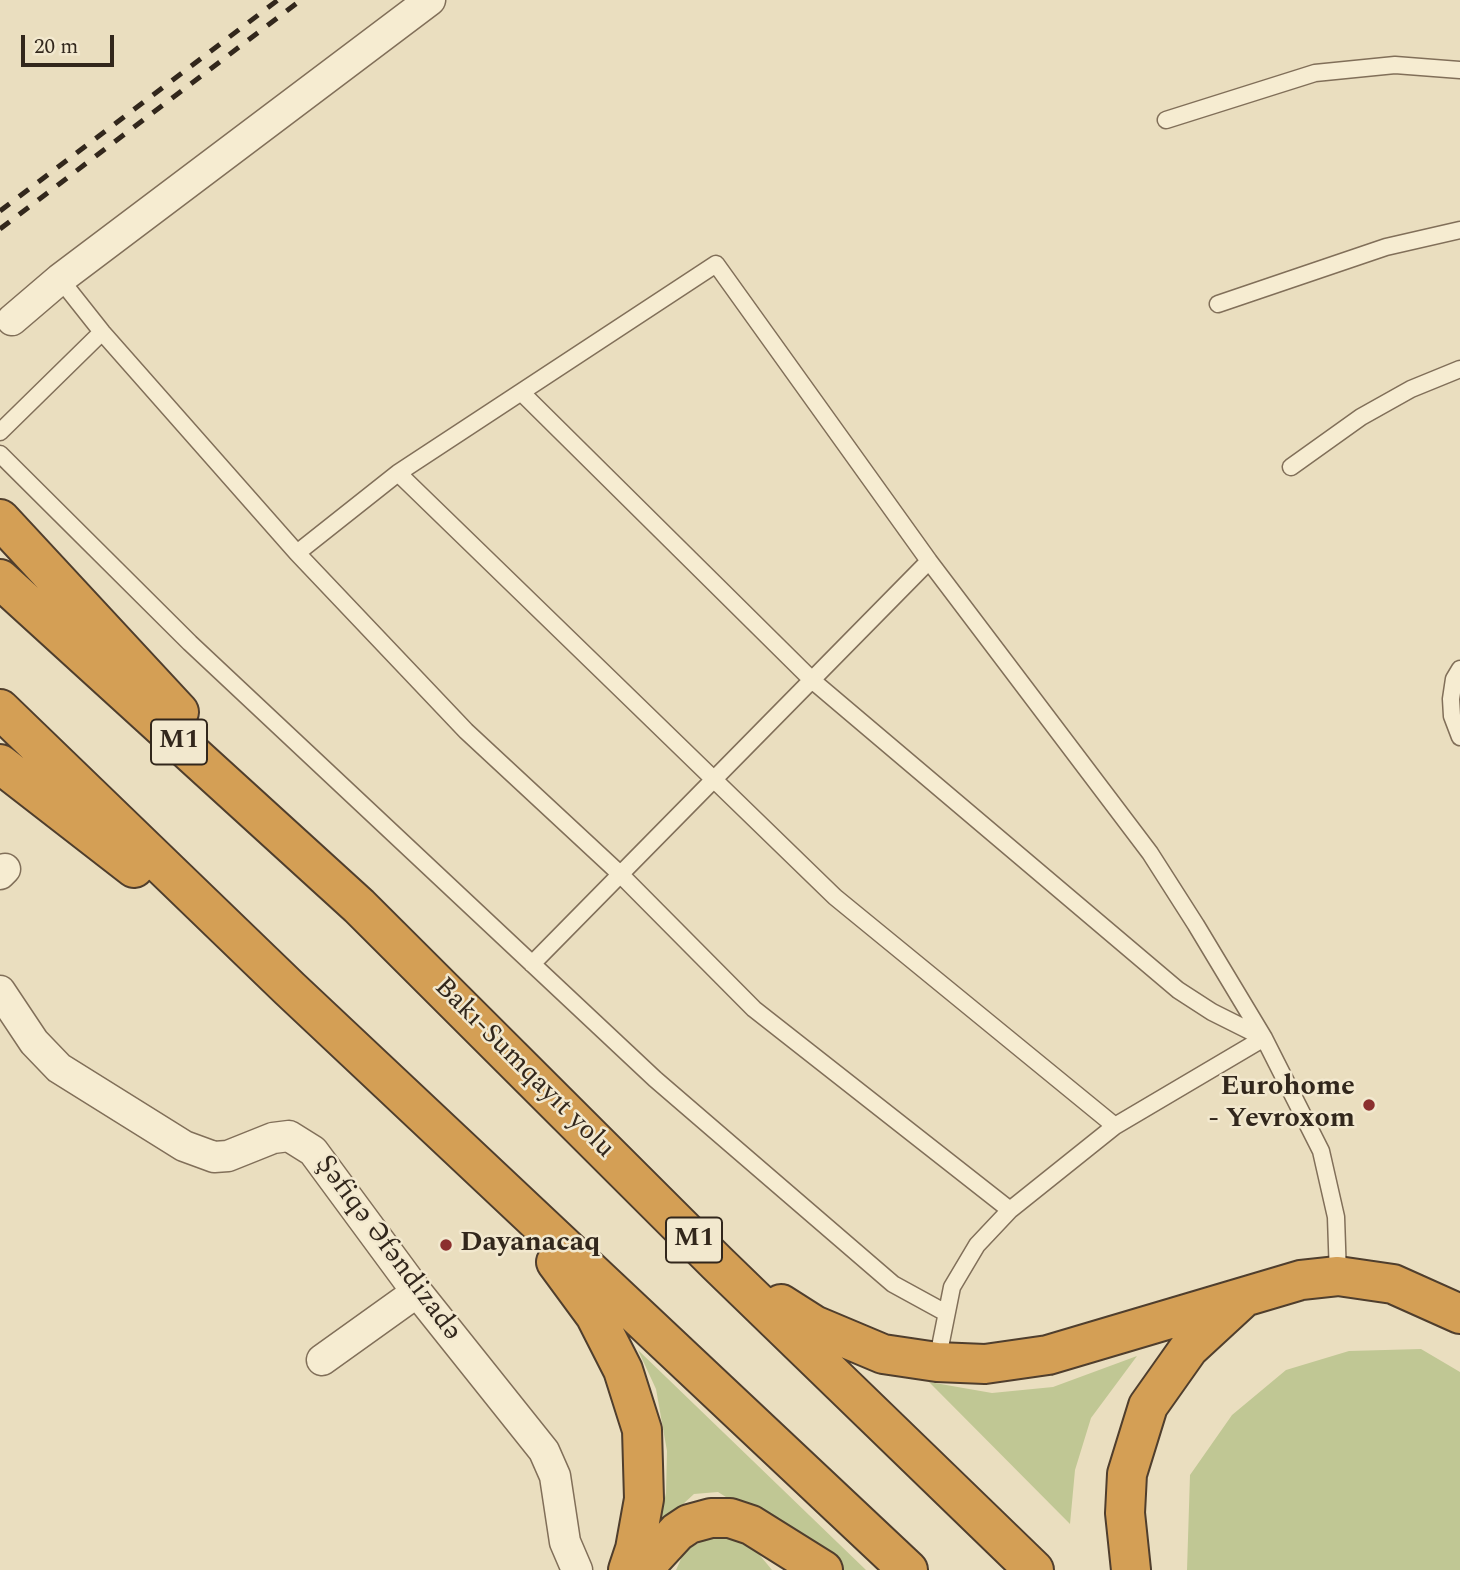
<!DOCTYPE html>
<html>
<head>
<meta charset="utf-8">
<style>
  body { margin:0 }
  #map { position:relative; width:1460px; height:1570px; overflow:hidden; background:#eadebf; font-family:Spectral,serif }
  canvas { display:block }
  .scale { position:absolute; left:21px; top:35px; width:93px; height:32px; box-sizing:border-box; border:4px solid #32271c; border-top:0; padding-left:9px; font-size:21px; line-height:24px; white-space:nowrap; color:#32271c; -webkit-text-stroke:5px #f2e8ce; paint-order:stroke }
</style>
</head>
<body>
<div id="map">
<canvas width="1460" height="1570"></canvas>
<div class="scale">20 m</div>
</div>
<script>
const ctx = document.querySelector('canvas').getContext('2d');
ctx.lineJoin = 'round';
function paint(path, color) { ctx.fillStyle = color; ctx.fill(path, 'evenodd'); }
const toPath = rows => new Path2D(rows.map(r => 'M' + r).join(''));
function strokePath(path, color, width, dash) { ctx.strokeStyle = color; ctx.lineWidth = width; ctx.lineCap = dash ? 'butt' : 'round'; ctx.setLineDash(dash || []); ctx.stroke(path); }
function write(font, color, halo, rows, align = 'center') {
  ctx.font = font + ' Spectral,serif'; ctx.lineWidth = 5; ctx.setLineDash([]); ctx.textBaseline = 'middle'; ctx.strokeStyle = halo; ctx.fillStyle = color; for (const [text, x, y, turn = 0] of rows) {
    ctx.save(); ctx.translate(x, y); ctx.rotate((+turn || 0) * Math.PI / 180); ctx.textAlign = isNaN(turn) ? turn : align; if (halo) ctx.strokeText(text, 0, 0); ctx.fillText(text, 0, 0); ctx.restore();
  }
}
paint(toPath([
  [1421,1349,1460,1372,1460,1570,1187,1570,1190,1475,1232,1415,1286,1370,1349,1351],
  [638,1350,866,1570,842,1570,718,1492,694,1494,658,1527,666,1493,667,1451,656,1389],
  [1137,1356,1091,1418,1075,1470,1070,1524,929,1382,992,1393,1053,1387],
  [709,1538,732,1538,753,1547,772,1570,676,1570,685,1550]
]), '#c0c794');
const lane = toPath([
  [1166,120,1315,73,1395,65,1460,70],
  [60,279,102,332,297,553,398,473,716,264,929,561,1150,853,1196,925,1264,1038,1321,1151,1336,1217,1338,1276],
  [1218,304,1386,247,1460,230],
  [523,394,813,681,1178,990,1212,1012,1264,1038],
  [0,432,102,332],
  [0,454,190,643,655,1079,893,1284,946,1313],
  [1291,467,1361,417,1411,389,1460,369],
  [398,473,835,897,1115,1126],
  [297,553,466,731,619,873,754,1009,1010,1210],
  [1460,669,1454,679,1451,699,1452,716,1460,737],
  [532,964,929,561],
  [937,1362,952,1287,977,1245,1010,1210,1115,1126,1264,1038]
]);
const street = toPath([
  [12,320,60,279,430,0],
  [0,874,5,869],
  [0,991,34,1042,59,1068,184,1146,214,1157,228,1156,273,1138,289,1136,313,1151,417,1292,544,1451,555,1476,565,1542,577,1570],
  [322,1360,417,1292]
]);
const highway = toPath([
  [0,519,179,712],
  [0,579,359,906,717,1263,1034,1570],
  [0,709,290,989,908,1570],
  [0,764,134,868],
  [556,1262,595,1315,623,1370,642,1430,644,1499,635,1549,628,1570],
  [781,1304,814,1325,883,1354,937,1362,985,1364,1048,1355,1301,1280,1338,1276,1393,1284,1460,1314],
  [642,1570,677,1532,689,1524,711,1518,730,1518,751,1525,823,1570],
  [1131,1570,1125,1513,1127,1474,1148,1406,1189,1348,1241,1300]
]);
strokePath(lane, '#816f59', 19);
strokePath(street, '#816f59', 33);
strokePath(highway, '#4f3e2d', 42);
strokePath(lane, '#f6ecd1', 16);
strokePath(street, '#f6ecd1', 30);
strokePath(highway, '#d49f55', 38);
strokePath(toPath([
  [0,211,278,0],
  [0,229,301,0]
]), '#32271c', 5, [12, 12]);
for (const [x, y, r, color] of [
  [1369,1105,7,"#8b2f2e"],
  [446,1245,7,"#8b2f2e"]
]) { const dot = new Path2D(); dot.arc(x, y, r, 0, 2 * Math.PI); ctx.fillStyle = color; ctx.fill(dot); strokePath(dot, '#f2e8ce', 2.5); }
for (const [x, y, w] of [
  [179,742,56],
  [694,1240,56]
]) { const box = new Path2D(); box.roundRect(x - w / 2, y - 22.5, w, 45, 5); ctx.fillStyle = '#f2e8ce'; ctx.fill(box); strokePath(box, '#32271c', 2); }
write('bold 26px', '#32271c', null, [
  ["M1",179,742],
  ["M1",694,1240]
]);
write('28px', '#32271c', '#f2e8ce', [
  ["Bakı-Sumqayıt yolu",523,1069,45],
  ["Şəfiqə Əfəndizadə",387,1249,53]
]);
write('bold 28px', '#32271c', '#f2e8ce', [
  ["Eurohome",1355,1089],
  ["- Yevroxom",1355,1121],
  ["Dayanacaq",460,1245,"left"]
], 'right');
</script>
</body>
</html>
